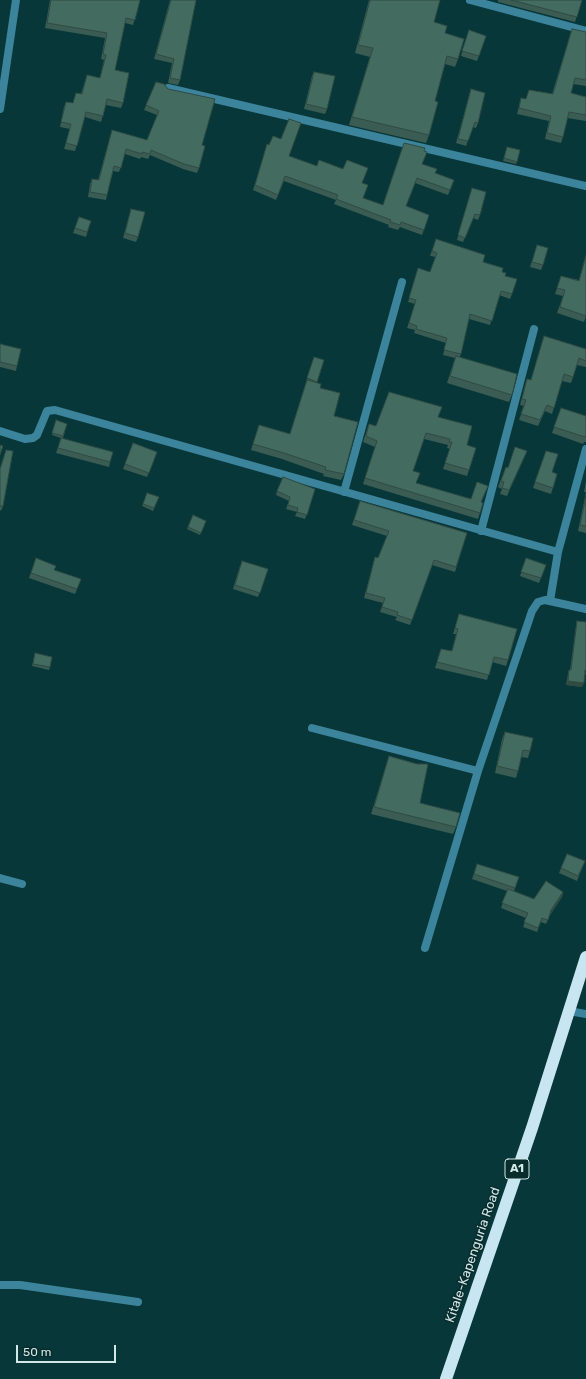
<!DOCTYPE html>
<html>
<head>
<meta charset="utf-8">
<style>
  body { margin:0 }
  #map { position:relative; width:586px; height:1379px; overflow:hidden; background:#073739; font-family:Rubik,sans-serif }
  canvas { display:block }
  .scale { position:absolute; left:16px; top:1345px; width:100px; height:18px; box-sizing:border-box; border:2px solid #d1e7e8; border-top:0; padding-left:5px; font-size:12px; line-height:14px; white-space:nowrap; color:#d1e7e8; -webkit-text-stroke:3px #092c2d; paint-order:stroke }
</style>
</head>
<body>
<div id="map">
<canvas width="586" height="1379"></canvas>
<div class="scale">50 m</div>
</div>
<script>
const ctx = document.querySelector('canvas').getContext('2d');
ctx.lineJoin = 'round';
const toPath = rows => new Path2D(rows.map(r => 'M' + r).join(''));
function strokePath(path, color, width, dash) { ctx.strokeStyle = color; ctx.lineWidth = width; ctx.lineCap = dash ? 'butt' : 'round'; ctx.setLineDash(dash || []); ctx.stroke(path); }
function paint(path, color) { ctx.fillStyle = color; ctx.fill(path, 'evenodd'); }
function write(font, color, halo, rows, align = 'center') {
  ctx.font = font + ' Rubik,sans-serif'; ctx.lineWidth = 3; ctx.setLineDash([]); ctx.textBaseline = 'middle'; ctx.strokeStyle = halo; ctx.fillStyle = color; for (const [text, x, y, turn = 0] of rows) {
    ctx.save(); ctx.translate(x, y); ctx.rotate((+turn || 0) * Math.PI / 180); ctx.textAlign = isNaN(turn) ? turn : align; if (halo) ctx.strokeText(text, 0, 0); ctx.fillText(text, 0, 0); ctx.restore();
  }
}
strokePath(toPath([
  [470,0,586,31],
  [168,88,586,186],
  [0,109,16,0],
  [0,431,25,439,33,438,37,435,47,411,55,410,558,552],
  [344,492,402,282],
  [481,531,534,329],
  [550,601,558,552,586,449],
  [312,728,478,771],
  [0,878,22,884],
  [425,948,478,771,532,611,538,602,545,600,586,609],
  [569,1011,586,1014],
  [0,1285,20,1285,138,1302]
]), '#3c849b', 8);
strokePath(toPath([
  [446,1379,532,1128,586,957]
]), '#c8e6f1', 12);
paint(toPath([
  [50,0,140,0,133,25,125,23,115,70,123,103,121,108,106,105,101,122,85,117,75,151,64,149,70,129,60,127,64,107,66,102,73,103,76,93,81,94,87,75,100,78,104,60,101,59,105,38,45,28],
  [170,0,196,0,180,80,178,85,168,83,172,63,154,59],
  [369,0,440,0,434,22,445,33,458,59,455,67,445,64,435,101,429,135,426,143,349,125,370,57,355,53],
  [498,0,582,0,575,22,498,2],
  [572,29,586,32,586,86,573,84,571,93,586,97,586,121,567,118,563,137,561,143,545,139,549,121,517,114,521,98,526,99,529,90,552,94],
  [469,30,486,36,477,61,461,56],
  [314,72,327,109,325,114,304,109,312,76],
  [156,82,202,145,199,168,197,173,183,169,150,155,148,159,141,157,140,159,125,154,119,172,113,171,107,195,106,200,88,197,90,184,92,179,98,180,112,130,147,140,157,115,144,110],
  [471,89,478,123,476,128,473,127,466,146,456,143],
  [507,147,517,162,516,164,503,161],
  [266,149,289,156,362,183,363,198,383,205,422,164,435,173,454,180,448,195,415,183,406,206,429,215,422,235,400,227,398,230,388,227,389,225,334,204,336,200,284,181,276,200,253,190],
  [472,188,480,215,478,220,473,218,463,242,457,240],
  [131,209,138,237,136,242,123,238],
  [79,217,91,221,86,237,73,233],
  [436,239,483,262,502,272,505,276,512,294,510,299,499,295,490,325,469,319,460,357,512,395,509,402,447,383,455,358,443,355,446,343,414,333,415,330,407,328,415,304,408,302,417,273,430,272,436,257,430,256],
  [537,245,543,265,541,270,530,267],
  [586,254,586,316,584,322,557,313,563,296,555,294,561,276,579,280],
  [544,336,586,349,586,367,577,365,571,383,562,381,552,414,545,411,538,426,519,420,524,406,520,405,525,385,527,379,531,380],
  [0,344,17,366,16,371,0,367],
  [314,357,324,360,317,383,320,388,334,416,344,474,341,480,323,476,324,474,282,459,251,450,259,425,290,434],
  [561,408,586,416,586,442,584,442,583,444,552,433],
  [438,417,467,445,469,470,467,476,443,469,450,449,447,448,448,445,424,439,413,471,416,483,483,503,478,519,363,484,375,447,363,442,369,424,376,426],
  [56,420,67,424,63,438,110,462,109,467,56,453,61,438,52,435],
  [133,443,157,452,147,477,123,469],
  [515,447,527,451,507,496,500,494,502,489,498,487,506,467,508,468],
  [546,451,552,472,557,474,551,494,533,488],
  [0,468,3,506,1,511,0,510],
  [586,481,586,533,578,531,586,492,584,492],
  [315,489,305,519,295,516,297,512,286,509,289,501,276,495,277,491],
  [147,493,159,497,153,511,142,506],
  [360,501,467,533,455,572,432,565,410,625,395,620,397,617,380,612,383,603,364,598,375,557,378,558,387,536,352,525],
  [193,515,206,521,200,535,187,529],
  [36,558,54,570,81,579,75,594,29,578],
  [526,558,546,565,539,583,520,576],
  [240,566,268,569,258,597,233,589],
  [459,614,508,660,506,666,492,662,487,680,435,668,441,649,452,651,456,634,453,634],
  [577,621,586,675,585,675,582,687,566,685,568,674,569,670,570,670,576,626],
  [35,653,50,667,49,670,32,666],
  [505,732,530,751,528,758,521,757,518,771,516,778,495,773,502,739],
  [389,756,420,803,456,827,453,834,371,814],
  [567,854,585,861,577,881,559,873],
  [477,864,519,877,514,891,534,899,563,892,562,897,550,915,546,924,541,922,537,932,523,927,526,918,501,908,507,891,472,879]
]), '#3a5c53');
paint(toPath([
  [568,681,584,683,582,687,566,685],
  [563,892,562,897,550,915,551,910]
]), '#2f4b43');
const building = toPath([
  [51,0,140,0,135,20,126,18,115,70,129,73,123,103,107,99,103,116,86,112,77,146,66,143,71,124,61,122,66,102,73,103,76,93,82,94,87,75,100,78,106,55,103,54,107,33,47,23,51,0],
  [171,0,196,0,180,80,170,78,174,59,156,54,171,0],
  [370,0,440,0,434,22,447,26,445,33,464,39,458,59,447,56,435,101,438,102,429,135,352,117,373,48,358,45,370,0],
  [511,0,582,0,577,17,511,0],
  [572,29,586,32,586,80,575,78,571,93,586,97,586,115,569,112,563,137,547,133,551,116,519,108,521,98,526,99,529,90,553,94,572,29],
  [469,30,486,36,479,56,462,51,469,30],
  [314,72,335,76,327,109,306,104,314,72],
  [156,82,164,84,168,89,215,99,202,145,205,146,199,168,184,164,151,150,150,154,142,152,142,154,126,149,121,168,114,166,107,195,90,192,92,179,99,180,112,130,147,140,159,111,146,105,156,82],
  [471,89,485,93,478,123,475,122,468,141,458,139,471,89],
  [289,119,301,123,289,156,317,166,319,160,343,169,347,160,368,168,362,183,368,185,363,198,383,205,404,143,425,148,424,151,427,152,422,164,437,169,435,173,454,180,450,190,417,178,406,206,429,215,424,230,401,222,400,225,390,222,391,220,336,199,338,195,285,176,278,195,255,185,267,144,269,145,273,136,281,139,289,119],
  [507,147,520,150,517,162,504,158,507,147],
  [472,188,486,192,480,215,475,214,465,238,458,235,472,188],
  [131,209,145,212,138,237,125,233,131,209],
  [79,217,91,221,87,232,75,228,79,217],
  [436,239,485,255,483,262,503,268,502,272,506,273,505,276,517,279,512,294,501,291,492,321,470,314,461,354,444,350,447,338,416,329,417,326,409,323,416,300,409,298,418,268,430,272,437,253,432,251,436,239],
  [537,245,548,248,543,265,532,262,537,245],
  [586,256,586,316,560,307,565,290,557,288,561,276,579,281,586,256],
  [544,336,586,349,586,361,579,358,573,377,564,374,554,408,547,405,540,420,521,414,526,400,522,399,527,379,531,380,544,336],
  [0,344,21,349,17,366,0,362,0,344],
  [456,356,517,374,512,395,450,376,456,356],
  [314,357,324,360,317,382,307,378,314,357],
  [307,380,321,384,320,388,340,393,334,416,358,422,344,474,325,470,326,467,284,453,253,444,259,425,290,434,307,380],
  [389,392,442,407,438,417,472,426,467,445,476,448,469,470,445,463,452,442,449,442,450,439,426,433,413,471,420,473,416,483,471,499,477,482,488,486,481,502,483,503,480,513,365,478,377,441,366,436,369,424,376,426,389,392],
  [561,408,586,416,586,436,585,437,554,427,561,408],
  [56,420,67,424,63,436,52,433,56,420],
  [61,438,113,452,110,462,58,448,61,438],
  [133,443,157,452,149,473,125,464,133,443],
  [0,445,3,446,0,455,0,445],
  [515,447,527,451,509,490,502,488,504,482,501,481,506,467,508,468,515,447],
  [6,450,13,451,3,506,0,506,0,469,6,450],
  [546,451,558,454,552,472,557,474,553,488,535,482,546,451],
  [283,477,315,489,307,515,297,512,298,508,288,505,290,497,277,491,283,477],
  [147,493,159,497,154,508,143,504,147,493],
  [586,496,586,526,580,525,586,496],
  [360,501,467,533,456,567,434,560,412,620,397,615,398,612,382,607,385,598,366,593,375,557,378,558,389,531,354,520,360,501],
  [193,515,206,521,201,533,188,527,193,515],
  [36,558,56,566,54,570,81,579,77,589,31,573,36,558],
  [526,558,546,565,541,578,521,572,526,558],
  [242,561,268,569,260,593,235,585,242,561],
  [459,614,517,629,508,660,494,657,489,675,437,662,441,649,452,651,458,629,455,628,459,614],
  [577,621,586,622,586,670,585,670,584,683,568,681,569,670,571,670,577,621],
  [35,653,52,657,50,667,33,664,35,653],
  [505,732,533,738,530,751,523,750,518,771,497,766,505,732],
  [389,756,417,764,428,764,420,803,460,813,456,827,374,807,389,756],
  [567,854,585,861,578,876,561,868,567,854],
  [477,864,519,877,515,888,474,874,477,864],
  [546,881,563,892,551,910,548,920,542,918,538,928,524,922,528,913,502,903,508,889,534,899,546,881]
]);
paint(building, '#436b60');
strokePath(building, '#2f4b43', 1);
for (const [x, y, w] of [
  [517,1169,24]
]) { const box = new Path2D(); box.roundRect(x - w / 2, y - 10, w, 20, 3); ctx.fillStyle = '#092c2d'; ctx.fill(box); strokePath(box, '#d1e7e8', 1); }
write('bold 12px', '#d1e7e8', null, [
  ["A1",517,1169]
]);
write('13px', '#d1e7e8', '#092c2d', [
  ["Kitale-Kapenguria Road",473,1255,-71]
]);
</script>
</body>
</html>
